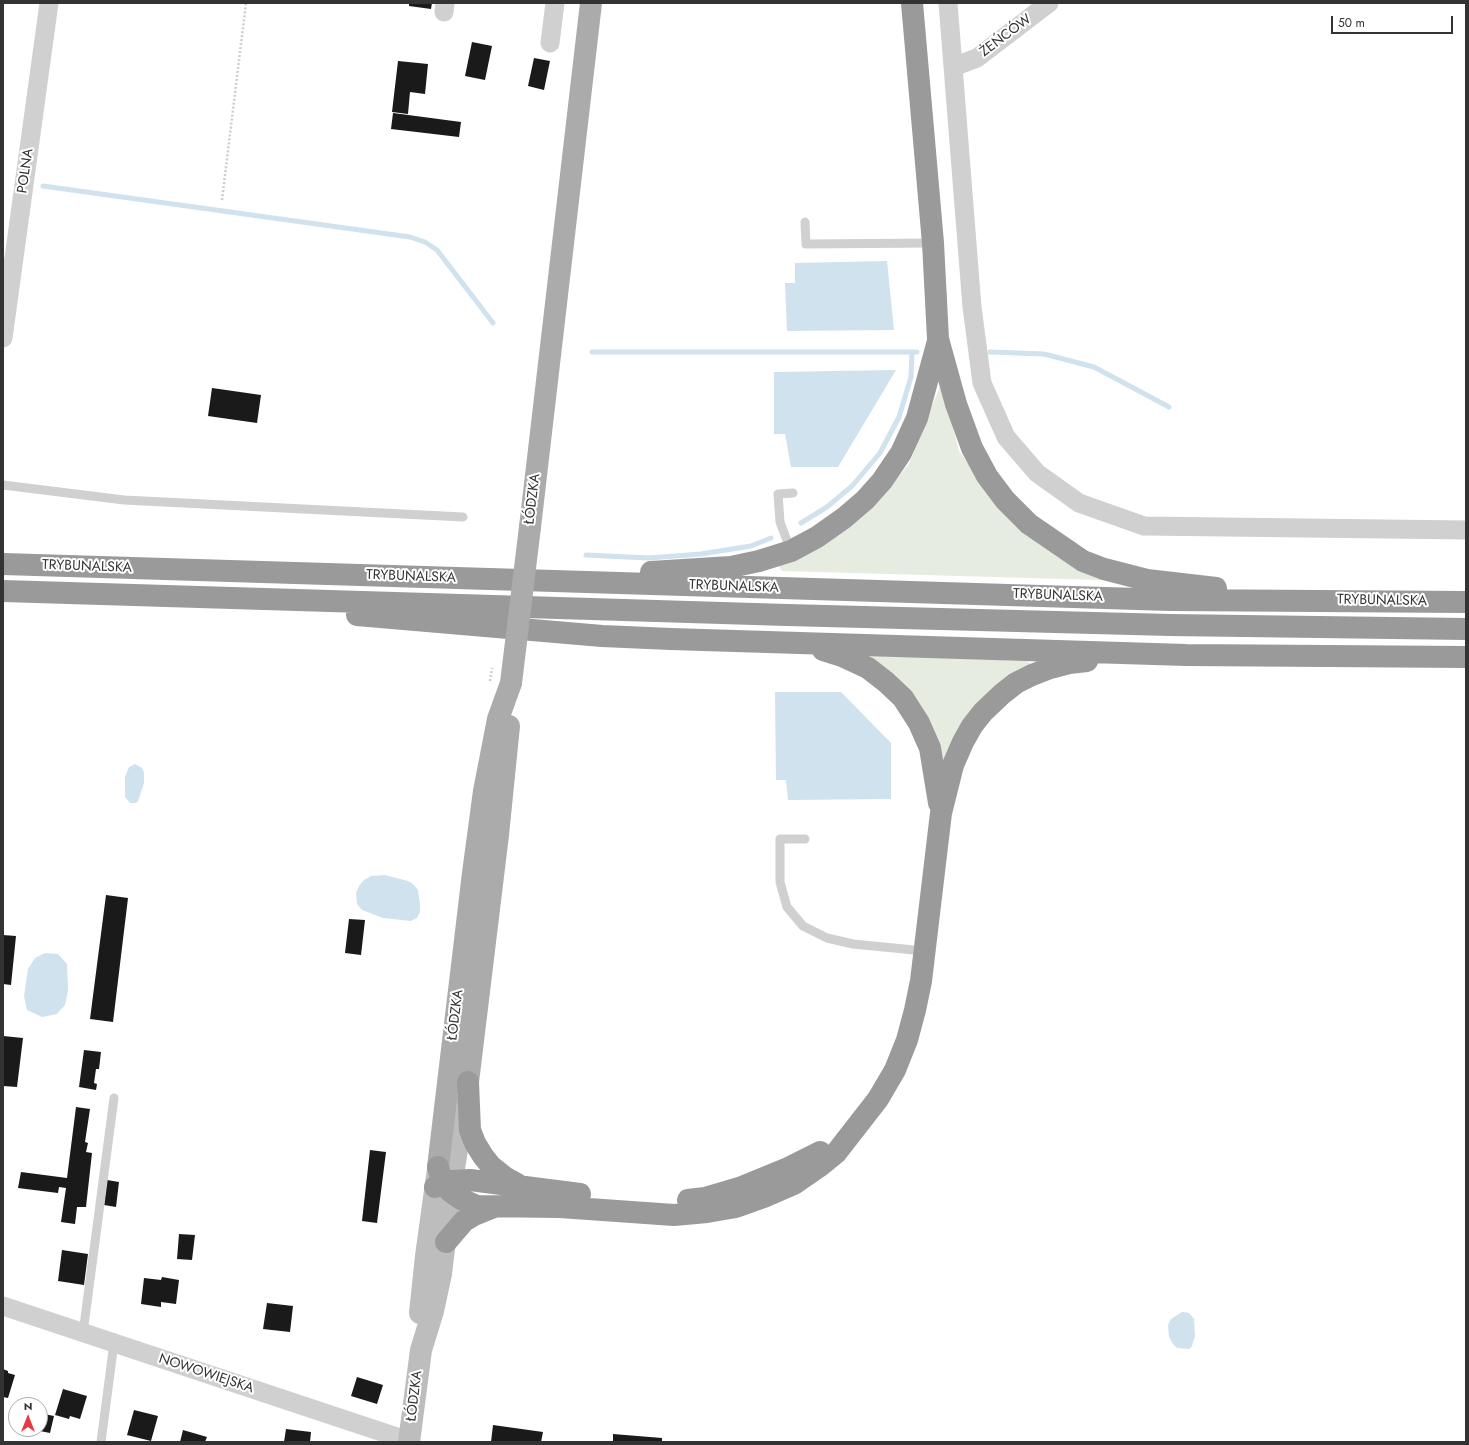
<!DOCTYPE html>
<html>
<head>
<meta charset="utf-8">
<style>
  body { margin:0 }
  #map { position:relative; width:1469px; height:1445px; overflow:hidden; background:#fff; font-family:Jost,sans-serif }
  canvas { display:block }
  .frame { position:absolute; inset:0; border:4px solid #333; pointer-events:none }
  .north { position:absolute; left:8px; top:1397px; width:40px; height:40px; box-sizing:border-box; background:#fff; border:1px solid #adadad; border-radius:50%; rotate:0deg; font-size:11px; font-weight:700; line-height:16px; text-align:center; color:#333 }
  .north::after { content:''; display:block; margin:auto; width:14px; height:18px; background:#e63946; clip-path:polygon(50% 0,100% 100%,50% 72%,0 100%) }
  .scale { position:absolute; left:1331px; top:16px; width:122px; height:18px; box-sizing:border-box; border:2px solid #333; border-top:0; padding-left:5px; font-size:12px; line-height:14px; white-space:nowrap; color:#333; -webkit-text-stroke:3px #fff; paint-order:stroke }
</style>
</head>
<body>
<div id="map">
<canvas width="1469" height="1445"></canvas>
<div class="frame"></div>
<div class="north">N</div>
<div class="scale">50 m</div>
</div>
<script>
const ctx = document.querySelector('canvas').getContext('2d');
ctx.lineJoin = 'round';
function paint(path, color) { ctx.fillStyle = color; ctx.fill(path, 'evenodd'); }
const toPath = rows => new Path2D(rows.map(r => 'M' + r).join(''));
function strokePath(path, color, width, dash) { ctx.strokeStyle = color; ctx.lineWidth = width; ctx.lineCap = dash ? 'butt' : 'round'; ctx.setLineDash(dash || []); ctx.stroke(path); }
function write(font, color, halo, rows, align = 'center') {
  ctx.font = font + ' Jost,sans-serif'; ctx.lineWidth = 4; ctx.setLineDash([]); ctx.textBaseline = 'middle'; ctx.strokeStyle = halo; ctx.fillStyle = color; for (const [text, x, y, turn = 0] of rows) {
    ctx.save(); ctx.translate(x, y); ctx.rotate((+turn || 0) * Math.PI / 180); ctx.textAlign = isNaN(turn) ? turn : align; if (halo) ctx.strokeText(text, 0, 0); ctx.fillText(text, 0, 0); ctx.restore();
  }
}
paint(toPath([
  [941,384,959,451,1000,508,1107,577,1101,580,782,571,779,566,874,505,909,464],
  [868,655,1026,661,1030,663,1030,665,945,762,869,658]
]), '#e6ecdf');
paint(toPath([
  [887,261,894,330,787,331,785,283,795,283,795,263],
  [896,370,838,467,791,467,785,434,774,434,774,372],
  [775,692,841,692,891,743,891,799,788,800,786,780,776,780],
  [135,764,142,768,144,772,144,783,138,801,136,803,130,803,125,797,125,777,129,767],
  [385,875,408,881,413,884,418,890,420,904,420,912,417,918,411,921,383,918,362,910,357,904,356,893,359,886,364,880,371,876],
  [45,953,58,954,67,964,68,991,65,1005,57,1014,42,1017,27,1010,24,996,28,969,35,958],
  [1182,1312,1189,1313,1194,1319,1195,1336,1192,1346,1189,1349,1177,1348,1173,1344,1169,1337,1168,1325,1171,1319]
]), '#cfe2ee');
strokePath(toPath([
  [43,186,410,237,425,242,437,250,493,323],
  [592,352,917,352],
  [990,352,1044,354,1094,367,1169,407],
  [801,523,827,507,852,486,880,453,899,417,911,377,912,352],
  [586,555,649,558,701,554,751,546,771,538]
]), '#cfe2ee', 5);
paint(toPath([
  [409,3,432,3,431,9,409,6],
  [472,42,492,46,485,80,465,76],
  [534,58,550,61,544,90,528,86],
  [398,61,428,64,425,94,410,92,408,114,392,112],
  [393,113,461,122,459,137,391,129],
  [212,388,261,395,257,423,208,416],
  [106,895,128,898,113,1022,90,1019],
  [349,919,365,920,361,955,345,953],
  [3,935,16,936,11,985,3,984],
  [3,1036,23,1038,17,1087,3,1086],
  [84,1050,101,1052,99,1069,96,1069,94,1083,97,1084,96,1090,79,1087],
  [76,1107,90,1109,85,1142,88,1143,86,1152,92,1153,86,1207,77,1207,75,1224,61,1222,66,1188,59,1187,58,1193,18,1188,21,1172,67,1178],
  [370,1150,386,1152,377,1223,362,1221],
  [107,1180,119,1182,116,1207,104,1205],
  [179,1234,195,1235,192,1260,177,1259],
  [62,1250,88,1254,84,1285,58,1281],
  [162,1277,179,1280,176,1304,161,1302,161,1307,141,1304,144,1278,161,1280],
  [267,1303,293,1306,290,1332,263,1329],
  [3,1369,8,1371,8,1373,15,1375,8,1398,3,1397],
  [357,1377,383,1385,377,1404,351,1396],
  [63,1389,87,1396,80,1419,70,1416,69,1419,55,1415],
  [134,1410,158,1416,151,1441,127,1435],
  [44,1414,54,1416,50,1433,40,1431],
  [493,1425,543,1432,541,1442,491,1442],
  [286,1429,311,1432,310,1442,284,1442],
  [183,1430,207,1437,205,1442,180,1442],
  [613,1434,662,1438,662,1442,613,1442]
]), '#1a1a1a');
strokePath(toPath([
  [222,200,246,3]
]), '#cdcdcd', 2.5, [2, 2]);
strokePath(toPath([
  [805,222,806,244,933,243],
  [3,485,124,500,463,517],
  [791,551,780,522,778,494,793,493],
  [805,839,780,839,780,882,787,907,803,926,827,938,853,944,924,951],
  [83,1333,114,1098],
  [101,1442,114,1343]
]), '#d0d0d0', 9);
strokePath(toPath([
  [948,3,972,307,982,383,1006,437,1037,473,1079,503,1144,526,1466,530],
  [444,12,445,3],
  [550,43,555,3],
  [953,67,977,58,1049,3],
  [3,338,49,3],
  [3,1306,409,1441]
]), '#d0d0d0', 19);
strokePath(toPath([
  [420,1313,426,1256,438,1169],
  [409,1442,421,1350,433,1311,441,1274,452,1181,464,1105]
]), '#bdbdbd', 22);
strokePath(toPath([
  [530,527,591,3],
  [468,1082,498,835,509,726],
  [438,1167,473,873,484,791,498,719,511,683]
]), '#ababab', 22);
strokePath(toPath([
  [912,3,933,243,938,339,956,404,972,448,987,476,1005,500,1029,524,1083,561,1104,569,1147,580,1216,588],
  [3,564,1170,600,1466,602],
  [651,572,731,567,759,561,791,551,817,537,844,518,865,500,882,481,901,453,917,418,938,341],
  [3,591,787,615,1170,625,1466,629],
  [357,615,602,636,671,639,1186,655,1466,657],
  [823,650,842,656,868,668,886,682,903,698,919,723,930,748,939,803],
  [468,1082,470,1130,475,1143,483,1156,491,1166,506,1178,517,1184],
  [438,1167,443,1184,451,1192,461,1199,477,1206,560,1207,674,1215,707,1212,736,1207,764,1197,794,1184,820,1166,836,1153,878,1099,895,1070,907,1040,915,1010,921,981,941,813,953,765,963,742,972,726,983,712,1002,694,1016,683,1032,675,1050,668,1069,663,1087,661],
  [435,1187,443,1184,452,1181,470,1180,580,1194],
  [688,1200,705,1198,742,1187,786,1169,820,1152],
  [446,1242,464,1221,474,1215,494,1207]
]), '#9a9a9a', 22);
strokePath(toPath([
  [490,681,492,668]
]), '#cdcdcd', 2.5, [2, 2]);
strokePath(toPath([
  [511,683,530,527]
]), '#ababab', 22);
write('14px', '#333', '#fff', [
  ["ŻEŃCÓW",1006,36,-37],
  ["POLNA",26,171,-82],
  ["ŁÓDZKA",533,499,-83],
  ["TRYBUNALSKA",87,567,2],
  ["TRYBUNALSKA",411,577,2],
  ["TRYBUNALSKA",734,587,2],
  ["TRYBUNALSKA",1058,596,2],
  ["TRYBUNALSKA",1382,601,1],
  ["ŁÓDZKA",456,1015,-83],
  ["NOWOWIEJSKA",206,1374,18],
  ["ŁÓDZKA",415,1396,-83]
]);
</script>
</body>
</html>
